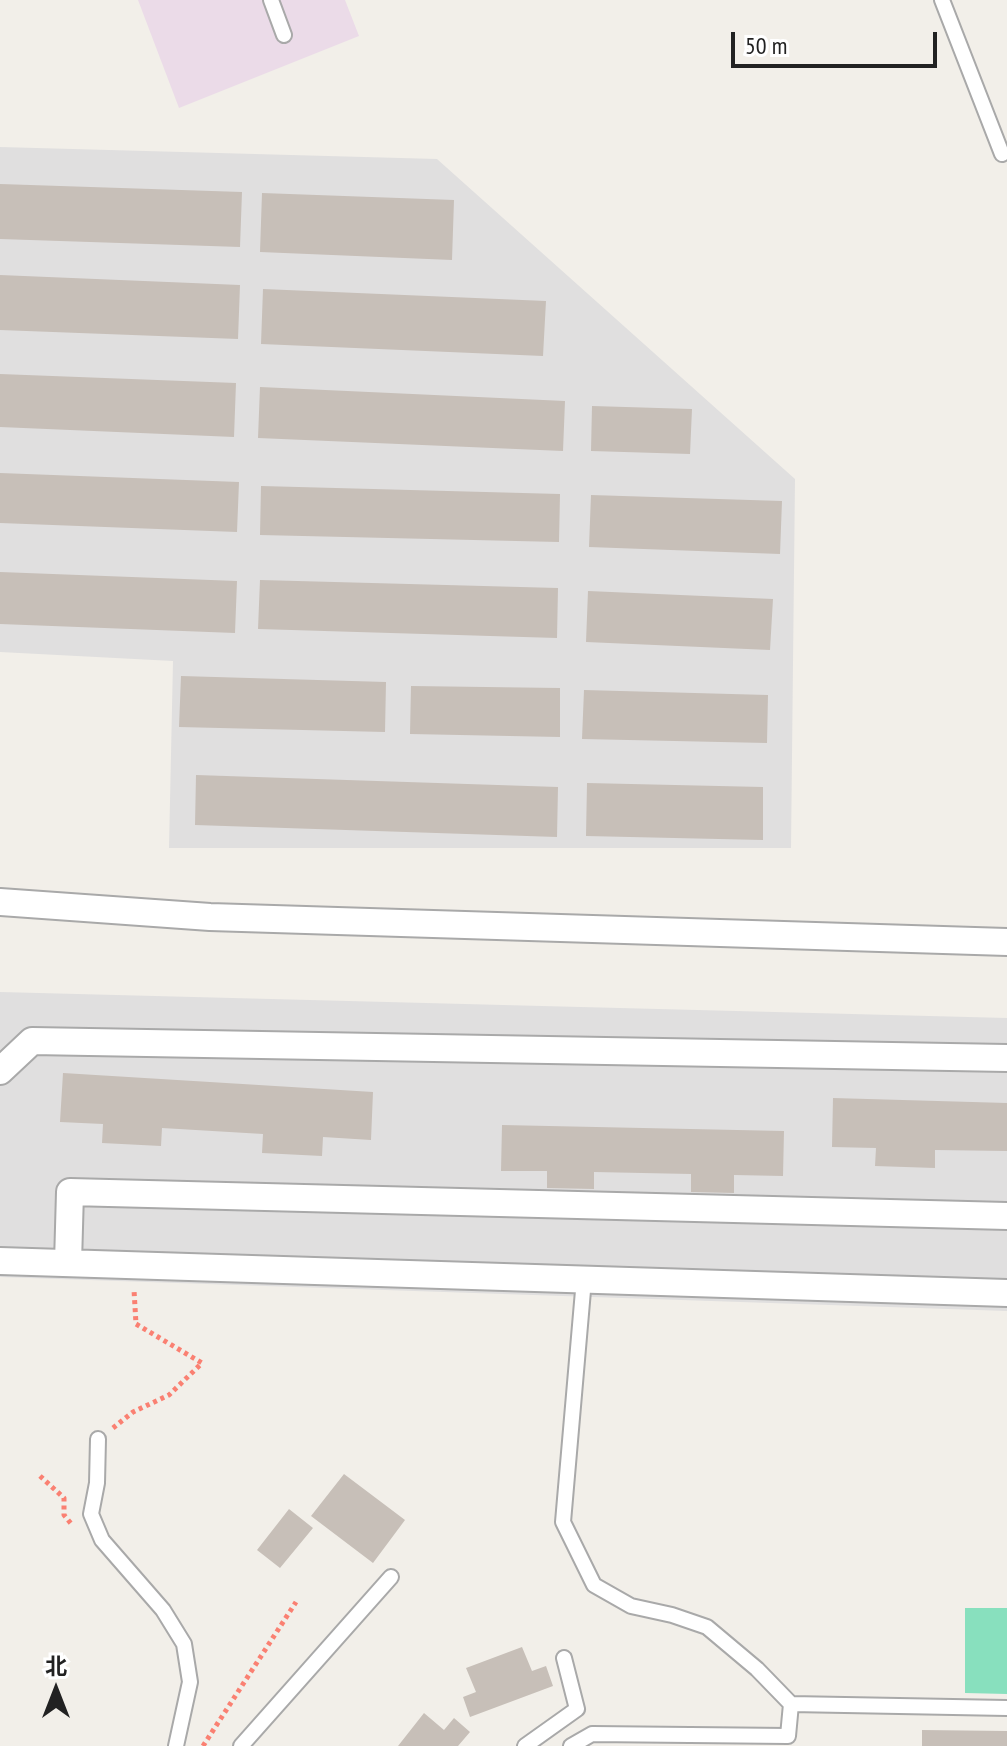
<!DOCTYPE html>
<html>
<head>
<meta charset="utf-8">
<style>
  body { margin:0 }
  #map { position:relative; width:1007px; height:1746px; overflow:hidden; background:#f2efe9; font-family:"PT Sans Narrow","Noto Sans SC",sans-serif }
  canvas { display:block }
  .north { position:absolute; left:16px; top:1650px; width:80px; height:80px; -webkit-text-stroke:6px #fff; paint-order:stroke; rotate:0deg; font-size:22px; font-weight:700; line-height:32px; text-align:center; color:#222 }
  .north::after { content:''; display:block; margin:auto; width:28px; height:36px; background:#222; clip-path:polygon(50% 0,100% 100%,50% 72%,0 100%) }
  .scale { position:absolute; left:731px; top:32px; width:206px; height:36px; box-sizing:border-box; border:4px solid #222; border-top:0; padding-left:10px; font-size:24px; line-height:28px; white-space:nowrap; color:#222; -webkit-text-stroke:6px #fff; paint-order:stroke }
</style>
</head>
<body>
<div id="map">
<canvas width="1007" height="1746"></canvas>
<div class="north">北</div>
<div class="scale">50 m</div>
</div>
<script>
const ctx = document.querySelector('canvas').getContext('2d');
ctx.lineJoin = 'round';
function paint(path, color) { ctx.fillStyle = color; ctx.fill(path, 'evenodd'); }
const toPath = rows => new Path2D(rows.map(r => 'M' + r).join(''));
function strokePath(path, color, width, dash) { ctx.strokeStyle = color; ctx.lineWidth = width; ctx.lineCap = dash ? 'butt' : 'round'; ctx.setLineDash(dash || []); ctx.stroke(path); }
paint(toPath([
  [0,147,437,159,795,479,791,848,169,848,173,661,0,652],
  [0,992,1007,1018,1007,1311,0,1277]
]), '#e0dfdf');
paint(toPath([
  [138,0,345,0,359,36,179,108]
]), '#ebdbe8');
paint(toPath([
  [965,1608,1007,1608,1007,1694,965,1693]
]), '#88e0be');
paint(toPath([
  [0,184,242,192,240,247,0,239],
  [262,193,454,200,452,260,260,252],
  [0,275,240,285,238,339,0,330],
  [263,289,546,301,543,356,261,344],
  [0,374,236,383,234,437,0,427],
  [260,387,565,401,563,451,258,438],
  [592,406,692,409,690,454,591,451],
  [0,473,239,482,237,532,0,523],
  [261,486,560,494,559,542,260,535],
  [591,495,782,501,780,554,589,547],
  [0,572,237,581,235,633,0,624],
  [260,580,558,588,557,638,258,629],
  [588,591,773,599,770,650,586,642],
  [181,676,386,682,385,732,179,727],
  [411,686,560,688,560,737,410,734],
  [584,690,768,695,767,743,582,739],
  [196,775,558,787,557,837,195,825],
  [587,783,763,787,763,840,586,836],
  [63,1073,373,1092,371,1140,323,1137,322,1156,262,1153,263,1134,162,1128,161,1146,102,1143,103,1124,60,1122],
  [833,1098,1007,1103,1007,1151,935,1150,935,1168,875,1166,876,1148,832,1147],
  [502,1125,784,1131,783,1176,734,1175,734,1193,691,1192,691,1174,594,1172,594,1189,547,1188,547,1171,501,1171],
  [344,1474,405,1520,373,1563,311,1516],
  [289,1509,313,1528,280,1568,257,1550],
  [522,1647,532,1671,546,1666,553,1686,470,1717,463,1697,476,1692,466,1668],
  [424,1713,444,1730,454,1718,470,1732,458,1746,398,1746],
  [922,1730,1007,1731,1007,1746,922,1746]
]), '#c7bfb8');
const lane = toPath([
  [271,0,284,35],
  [942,0,1002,154],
  [584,1279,563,1522,594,1585,631,1606,672,1615,707,1627,757,1669,791,1704],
  [98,1439,97,1483,91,1514,102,1540,163,1610,184,1644,190,1682,176,1746],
  [241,1746,391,1577],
  [525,1746,577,1709,564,1658],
  [571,1746,592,1734,788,1736,791,1704,1007,1708]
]);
const street = toPath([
  [0,902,210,917,1007,942],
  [0,1071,32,1041,1007,1058],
  [0,1261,1007,1293],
  [68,1263,70,1192,1007,1216]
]);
strokePath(lane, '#a9a9a9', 18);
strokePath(street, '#a9a9a9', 30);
strokePath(toPath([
  [113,1428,133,1412,169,1395,202,1363,136,1324,134,1290],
  [40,1476,64,1498,64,1515,73,1526],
  [203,1746,296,1602]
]), '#fa8072', 5, [4, 4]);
strokePath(lane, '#fff', 14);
strokePath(street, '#fff', 26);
</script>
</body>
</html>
